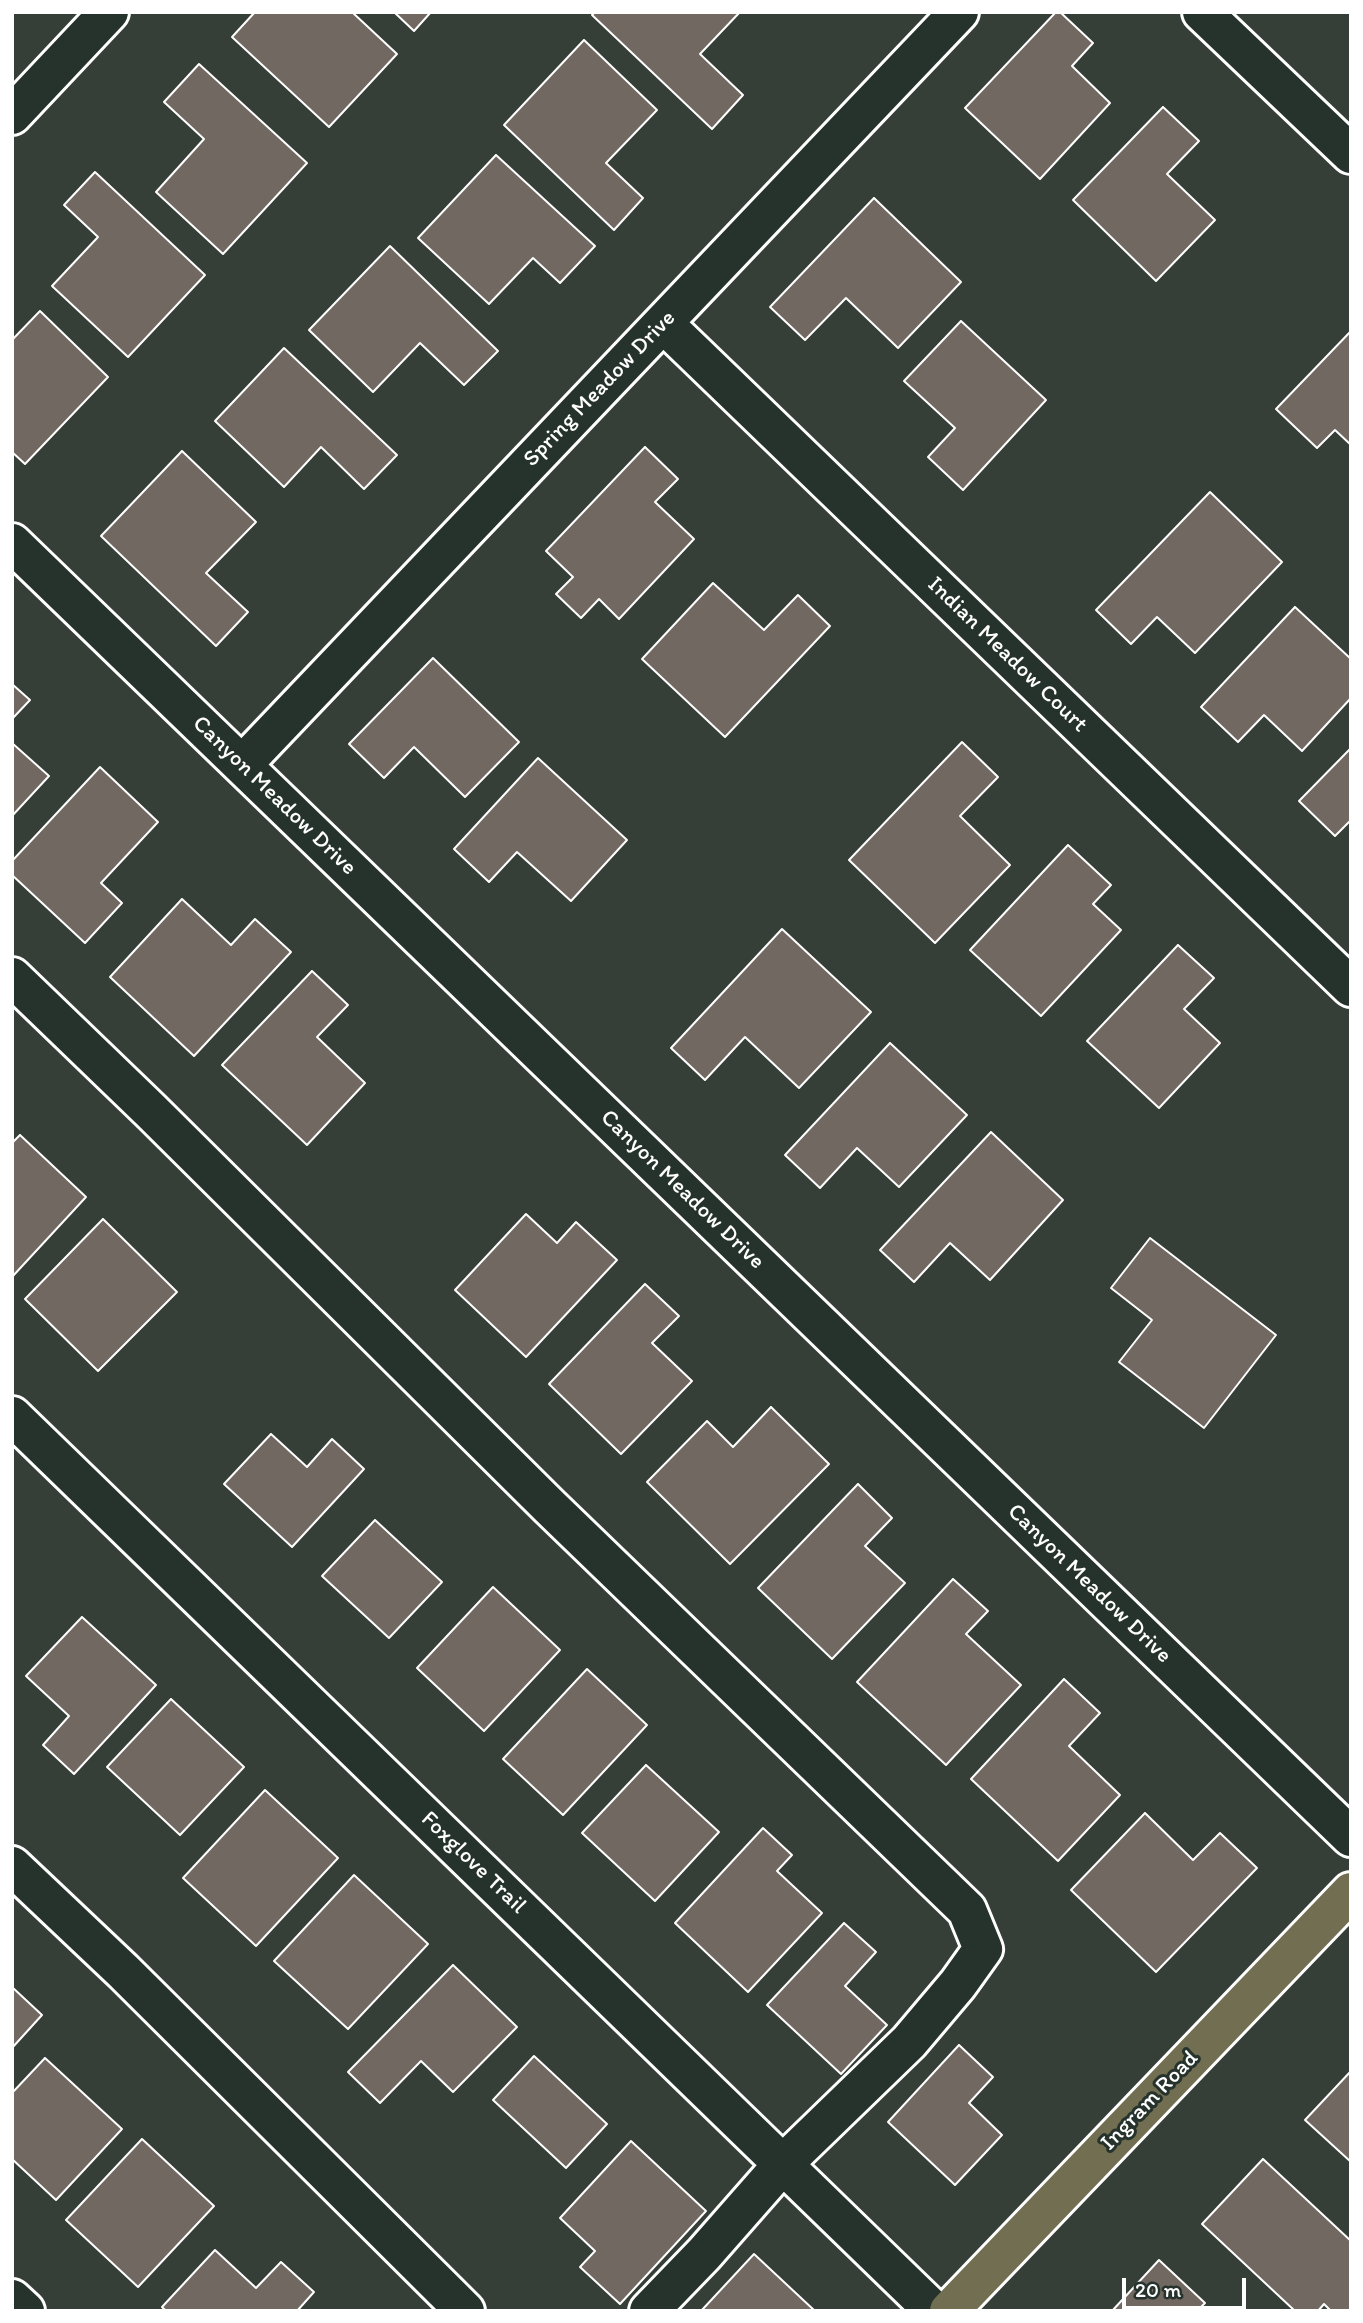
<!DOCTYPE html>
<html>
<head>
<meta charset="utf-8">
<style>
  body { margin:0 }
  #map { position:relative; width:1363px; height:2323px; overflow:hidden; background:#353e37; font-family:Itim,sans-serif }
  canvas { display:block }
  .frame { position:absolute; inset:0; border:14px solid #fff; pointer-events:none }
  .scale { position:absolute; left:1122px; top:2278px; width:124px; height:32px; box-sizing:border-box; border:4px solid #fff; border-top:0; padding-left:9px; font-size:21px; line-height:24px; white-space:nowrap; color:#fff; -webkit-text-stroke:5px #26332d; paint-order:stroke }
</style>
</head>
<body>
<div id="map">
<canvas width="1363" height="2323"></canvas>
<div class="frame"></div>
<div class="scale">20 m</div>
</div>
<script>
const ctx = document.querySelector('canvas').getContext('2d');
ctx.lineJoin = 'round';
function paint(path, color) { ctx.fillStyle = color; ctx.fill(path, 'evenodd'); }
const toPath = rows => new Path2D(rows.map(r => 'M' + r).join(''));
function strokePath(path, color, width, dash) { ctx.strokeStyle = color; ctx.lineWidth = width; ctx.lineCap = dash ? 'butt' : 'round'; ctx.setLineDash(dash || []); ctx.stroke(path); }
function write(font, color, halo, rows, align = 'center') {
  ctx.font = font + ' Itim,sans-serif'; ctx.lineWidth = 6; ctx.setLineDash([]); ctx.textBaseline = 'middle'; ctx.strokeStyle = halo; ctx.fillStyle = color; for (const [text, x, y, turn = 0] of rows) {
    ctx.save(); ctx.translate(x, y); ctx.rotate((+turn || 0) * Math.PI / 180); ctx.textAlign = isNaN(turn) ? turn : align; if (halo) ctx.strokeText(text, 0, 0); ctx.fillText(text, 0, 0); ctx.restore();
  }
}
const building = toPath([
  [255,12,352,12,397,54,329,127,232,37,255,12],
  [394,12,431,12,414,31,394,12],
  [595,12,740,12,700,54,743,95,712,129,592,15,595,12],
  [1056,12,1060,12,1093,43,1072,66,1110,103,1040,179,965,108,1056,12],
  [584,40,657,110,606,163,643,198,614,230,504,125,584,40],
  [199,64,307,163,223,254,156,192,204,139,164,102,199,64],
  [1163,107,1199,141,1167,174,1215,220,1156,281,1073,200,1163,107],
  [496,155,595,246,560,283,533,258,489,304,418,238,496,155],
  [95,172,205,275,128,357,52,286,98,237,64,205,95,172],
  [874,198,961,282,898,348,846,298,805,340,770,307,874,198],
  [390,246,498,351,464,385,420,343,373,392,309,330,390,246],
  [40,311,108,377,25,464,12,452,12,340,40,311],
  [961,321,1046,400,963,490,928,457,955,428,904,381,961,321],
  [1351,331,1351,445,1335,430,1317,448,1276,409,1351,331],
  [284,348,397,455,364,489,321,447,284,487,215,421,284,348],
  [645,447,678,479,655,502,694,539,619,619,599,599,581,618,556,594,573,577,546,551,645,447],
  [182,451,256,522,206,573,248,612,216,646,101,536,182,451],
  [1210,492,1282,562,1195,653,1157,617,1131,644,1096,610,1210,492],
  [713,583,764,630,798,595,830,626,725,737,642,659,713,583],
  [1295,607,1351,659,1351,698,1302,751,1264,715,1238,742,1201,707,1295,607],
  [433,658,519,742,465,797,414,747,384,778,349,744,433,658],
  [12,684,30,700,12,719,12,684],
  [962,742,998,777,960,816,1010,865,935,943,849,860,962,742],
  [12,743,49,776,12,816,12,743],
  [1351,748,1351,820,1335,836,1299,801,1351,748],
  [538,758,627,840,571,901,517,852,489,882,454,849,538,758],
  [100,767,158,822,101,883,122,903,85,943,12,875,12,861,100,767],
  [1068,845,1111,885,1093,904,1121,930,1041,1016,970,950,1068,845],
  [182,899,231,945,255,919,291,952,194,1056,110,977,182,899],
  [782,929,871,1012,799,1088,745,1037,705,1080,671,1048,782,929],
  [1178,945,1214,978,1184,1009,1220,1043,1159,1108,1087,1041,1178,945],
  [312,971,348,1005,317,1037,365,1083,307,1145,222,1065,312,971],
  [890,1043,967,1115,899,1187,857,1148,820,1188,785,1155,890,1043],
  [991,1132,1063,1200,990,1280,950,1243,914,1282,880,1250,991,1132],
  [20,1135,86,1197,12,1277,12,1143,20,1135],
  [526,1214,557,1243,576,1222,617,1260,526,1357,455,1290,526,1214],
  [103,1219,177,1292,98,1371,25,1299,103,1219],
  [1150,1238,1276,1335,1204,1428,1119,1362,1152,1320,1111,1288,1150,1238],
  [645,1284,679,1316,652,1343,692,1381,621,1454,549,1384,645,1284],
  [771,1407,829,1464,730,1564,647,1482,707,1421,733,1447,771,1407],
  [271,1434,307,1467,332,1439,364,1469,292,1547,224,1484,271,1434],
  [858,1484,892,1518,865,1546,905,1583,832,1659,758,1588,858,1484],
  [375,1520,442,1582,389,1638,322,1576,375,1520],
  [953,1579,988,1611,966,1634,1021,1685,946,1765,857,1682,953,1579],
  [493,1587,560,1650,484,1731,417,1668,493,1587],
  [82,1617,156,1685,74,1774,43,1745,69,1716,26,1676,82,1617],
  [587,1669,647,1725,563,1815,503,1759,587,1669],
  [1064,1679,1100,1713,1069,1746,1120,1795,1058,1861,971,1779,1064,1679],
  [171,1699,244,1767,180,1835,107,1767,171,1699],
  [646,1765,719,1832,655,1901,582,1833,646,1765],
  [265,1790,338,1858,256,1946,183,1878,265,1790],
  [1145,1813,1193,1860,1220,1833,1257,1868,1156,1972,1071,1890,1145,1813],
  [763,1828,792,1855,777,1871,822,1913,748,1992,675,1923,763,1828],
  [354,1875,428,1944,348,2029,274,1961,354,1875],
  [844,1923,876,1952,845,1986,887,2025,841,2074,767,2005,844,1923],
  [453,1965,517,2027,453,2092,421,2061,380,2103,348,2072,453,1965],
  [12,1987,42,2015,12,2048,12,1987],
  [959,2045,993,2077,969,2103,1002,2135,955,2185,888,2122,959,2045],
  [534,2056,607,2124,566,2168,493,2100,534,2056],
  [45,2058,122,2129,56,2200,12,2159,12,2093,45,2058],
  [1351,2071,1351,2162,1305,2120,1351,2071],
  [142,2139,214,2206,138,2287,66,2220,142,2139],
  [631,2141,706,2211,620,2304,580,2267,595,2251,560,2218,631,2141],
  [1263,2159,1351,2241,1350,2311,1331,2311,1324,2304,1318,2311,1295,2311,1202,2224,1263,2159],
  [215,2250,256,2288,281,2262,314,2292,297,2311,166,2311,162,2307,215,2250],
  [754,2254,815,2311,701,2311,754,2254],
  [1159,2260,1205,2303,1197,2311,1112,2311,1159,2260]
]);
paint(building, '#706861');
strokePath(building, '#fff', 2);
const minor = toPath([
  [1202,12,1351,154],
  [12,115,109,12],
  [663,323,1351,987],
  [12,543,1351,1837],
  [242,765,959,12],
  [12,977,150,1110,550,1507,967,1910,983,1949,958,1984,909,2042,783,2164,704,2254,649,2311],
  [12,1416,934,2311],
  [12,1866,123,1971,465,2311],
  [12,2299,25,2311]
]);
const major = toPath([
  [949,2311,1351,1892]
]);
strokePath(minor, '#fff', 44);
strokePath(major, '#fff', 44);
strokePath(minor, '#26332d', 38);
strokePath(major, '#726e52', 38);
write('23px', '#fff', '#26332d', [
  ["Spring Meadow Drive",600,389,-46],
  ["Indian Meadow Court",1007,655,44],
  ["Canyon Meadow Drive",274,796,44],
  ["Canyon Meadow Drive",682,1190,44],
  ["Canyon Meadow Drive",1089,1584,44],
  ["Foxglove Trail",473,1863,44],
  ["Ingram Road",1150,2101,-46]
]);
</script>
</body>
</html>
